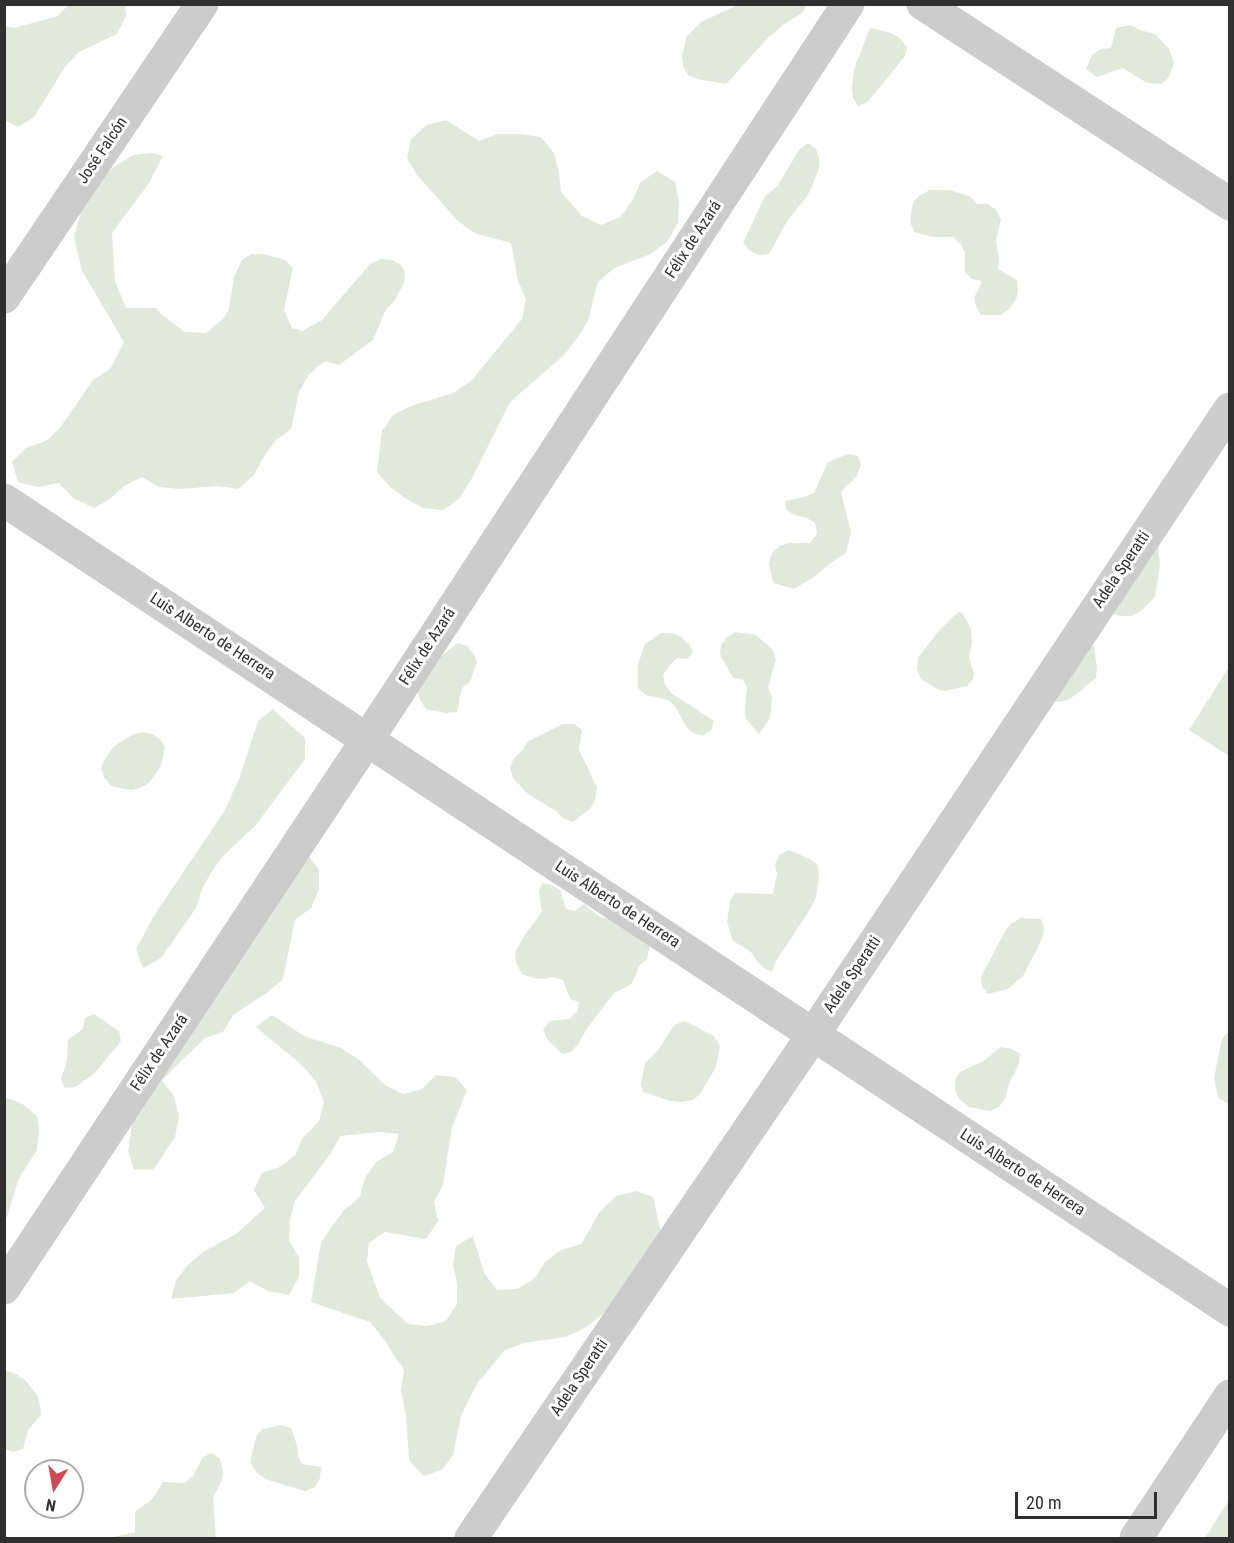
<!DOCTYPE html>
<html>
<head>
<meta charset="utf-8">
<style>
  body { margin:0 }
  #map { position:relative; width:1234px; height:1543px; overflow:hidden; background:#fff; font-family:"Roboto Condensed",sans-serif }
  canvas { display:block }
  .frame { position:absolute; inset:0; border:6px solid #2f2f2f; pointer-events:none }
  .north { position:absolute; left:24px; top:1459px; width:60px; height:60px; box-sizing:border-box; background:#fff; border:2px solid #acacac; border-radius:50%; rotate:191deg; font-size:16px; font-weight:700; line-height:24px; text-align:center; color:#2f2f2f }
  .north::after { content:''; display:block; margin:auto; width:21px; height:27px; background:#d04854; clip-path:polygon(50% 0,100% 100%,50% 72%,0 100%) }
  .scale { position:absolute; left:1015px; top:1492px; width:142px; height:27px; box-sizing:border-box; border:3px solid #2f2f2f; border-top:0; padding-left:8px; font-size:18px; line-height:21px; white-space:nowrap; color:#2f2f2f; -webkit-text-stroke:4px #fff; paint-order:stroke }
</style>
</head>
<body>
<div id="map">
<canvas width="1234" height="1543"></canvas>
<div class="frame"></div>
<div class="north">N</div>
<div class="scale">20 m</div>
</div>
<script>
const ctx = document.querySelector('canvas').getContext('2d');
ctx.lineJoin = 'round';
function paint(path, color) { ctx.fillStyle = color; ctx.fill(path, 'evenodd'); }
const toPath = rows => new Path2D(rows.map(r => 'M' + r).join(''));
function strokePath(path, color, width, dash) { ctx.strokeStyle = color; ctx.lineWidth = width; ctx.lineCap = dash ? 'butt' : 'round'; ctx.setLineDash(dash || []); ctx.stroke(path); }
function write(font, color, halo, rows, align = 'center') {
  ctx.font = font + ' "Roboto Condensed",sans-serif'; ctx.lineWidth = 6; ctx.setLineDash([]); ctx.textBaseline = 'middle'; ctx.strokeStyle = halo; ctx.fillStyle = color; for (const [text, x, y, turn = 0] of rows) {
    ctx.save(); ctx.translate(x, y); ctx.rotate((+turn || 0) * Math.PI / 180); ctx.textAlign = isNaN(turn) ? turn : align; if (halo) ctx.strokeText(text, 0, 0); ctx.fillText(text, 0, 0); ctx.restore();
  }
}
paint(toPath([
  [68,5,125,5,126,16,117,34,79,52,65,67,34,117,18,127,5,120,5,26,14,28,58,16],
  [738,5,807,5,802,13,784,24,767,39,726,84,697,79,688,75,683,66,682,56,687,36,701,22],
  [1131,25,1140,30,1155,34,1169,49,1174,63,1169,77,1162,84,1147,83,1123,68,1097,77,1086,69,1092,55,1101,49,1111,48,1116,28],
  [870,28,891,33,900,38,907,47,905,56,880,87,867,102,858,106,853,98,852,88,854,69],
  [446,120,479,141,498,134,520,134,541,137,554,153,559,173,561,192,582,216,601,225,620,217,632,201,641,182,657,171,675,182,679,202,678,223,667,242,650,254,613,269,598,282,588,321,578,337,564,355,510,402,471,480,459,499,443,510,423,508,405,498,390,487,377,472,382,431,393,415,411,406,453,393,471,381,522,319,526,299,518,281,511,243,474,233,458,221,417,175,407,158,411,139,427,125],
  [808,143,816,149,819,158,819,169,808,195,788,220,769,254,759,255,750,251,743,243,764,198,778,185,799,150],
  [152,153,163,156,149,183,112,233,115,281,126,308,156,308,162,315,185,332,206,333,223,319,229,309,234,277,242,260,251,254,263,254,285,260,293,268,284,310,292,328,302,331,321,321,370,264,381,259,392,260,400,264,405,272,404,283,394,302,386,309,373,340,339,365,325,361,309,374,299,392,291,429,275,441,263,458,254,475,238,489,218,486,180,489,159,487,142,477,124,486,110,499,94,508,73,498,59,483,38,487,18,482,12,462,26,448,46,441,60,428,93,380,110,369,124,342,82,271,74,237,82,207,92,188,115,166,133,155],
  [930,190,950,190,971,197,977,204,988,204,996,210,1001,220,996,239,999,260,998,269,1017,280,1018,291,1016,300,1009,309,1001,315,981,315,976,306,974,298,982,281,972,279,965,272,965,252,960,243,953,237,933,237,914,232,910,222,913,202,920,195],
  [848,454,858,456,861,465,856,477,841,492,851,533,846,553,829,564,814,577,794,589,773,583,769,563,772,553,779,546,789,543,810,543,817,534,815,523,807,518,795,515,786,510,785,501,804,497,814,493,828,462],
  [1158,546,1160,565,1155,597,1141,611,1132,616,1121,616,1101,612],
  [958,612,963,614,971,629,972,642,969,658,974,673,973,679,967,686,945,691,939,690,921,679,917,669,918,658,937,633],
  [736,632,756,635,772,649,776,659,768,688,772,697,770,718,759,734,746,719,745,709,747,688,743,680,733,678,720,654,721,645,727,637],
  [661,633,672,633,681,637,689,644,693,652,687,659,677,658,670,665,663,675,665,684,671,693,714,721,711,730,703,736,693,733,685,725,675,706,668,700,646,695,638,688,638,664,645,644],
  [1088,639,1094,647,1097,669,1096,678,1070,699,1060,702,1042,700],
  [458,643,467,646,474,654,477,662,470,682,462,688,457,712,445,713,426,709,420,700,417,689,423,670],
  [1229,667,1229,756,1189,730],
  [273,709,305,738,305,759,256,825,224,855,212,871,202,889,196,908,161,958,143,968,136,949,155,914,224,812,239,779,258,721],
  [563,724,574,724,582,730,579,750,597,787,595,800,590,809,573,822,563,818,556,811,528,794,513,778,510,768,514,758,523,750,527,742],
  [142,732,152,734,160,739,165,747,161,766,149,783,140,788,131,790,111,786,104,777,101,768,105,759,114,746,132,735],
  [789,850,810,859,818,865,819,876,816,897,811,908,776,961,772,972,762,967,750,951,733,941,727,922,730,902,735,893,773,894,777,874,775,864,779,855],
  [307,854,319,870,319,889,311,908,295,920,283,979,268,992,233,1015,223,1032,205,1038,162,1080,174,1096,179,1117,175,1137,153,1170,134,1169,128,1151,134,1112],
  [542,883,551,885,560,890,566,909,575,911,584,904,600,917,622,922,651,941,647,959,639,966,632,984,614,993,588,1027,578,1044,571,1052,562,1054,547,1039,543,1029,550,1021,569,1019,577,1012,579,1002,570,999,563,980,553,977,543,979,532,978,522,974,516,963,515,953,524,936,542,912,539,892],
  [1020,918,1041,919,1044,929,1042,939,1023,976,1008,989,988,994,982,986,981,977,1005,931,1011,924],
  [94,1014,119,1031,121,1041,94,1074,75,1087,65,1088,61,1079,67,1060,68,1040,83,1029,85,1018],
  [272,1015,304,1036,341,1048,358,1059,385,1085,403,1094,422,1089,436,1075,455,1077,467,1090,452,1127,443,1185,434,1202,438,1221,426,1239,385,1232,369,1243,367,1261,380,1298,408,1324,427,1326,446,1321,457,1304,457,1284,453,1265,456,1246,473,1236,484,1273,497,1290,517,1289,534,1279,545,1262,561,1250,581,1244,601,1210,617,1196,636,1191,653,1197,662,1237,636,1290,583,1329,565,1337,524,1343,505,1350,479,1381,469,1399,461,1416,453,1455,442,1470,423,1476,409,1460,406,1415,401,1390,404,1370,382,1337,370,1322,311,1302,321,1242,344,1210,360,1197,365,1178,376,1162,393,1152,399,1134,379,1132,340,1136,331,1153,295,1201,290,1220,289,1240,299,1257,299,1277,289,1295,268,1291,250,1281,234,1293,171,1299,176,1280,189,1264,203,1252,236,1234,265,1208,254,1190,262,1173,280,1167,295,1155,303,1138,319,1121,324,1102,316,1082,303,1066,256,1027],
  [685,1021,714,1036,720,1046,716,1067,700,1094,693,1100,681,1102,670,1101,643,1092,641,1083,645,1064,661,1046,674,1025],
  [1229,1031,1229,1104,1218,1098,1214,1078,1222,1039],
  [1001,1047,1012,1049,1020,1054,1019,1064,1010,1081,1005,1099,999,1107,990,1111,969,1107,960,1100,955,1090,955,1080,960,1072,985,1060],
  [5,1098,14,1100,24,1105,37,1116,39,1127,37,1150,19,1178,5,1223],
  [4,1370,16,1374,25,1380,37,1395,40,1405,41,1415,28,1430,23,1449,13,1452,5,1449],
  [282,1425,291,1428,297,1445,298,1456,302,1464,321,1467,320,1478,315,1487,305,1491,265,1479,257,1473,250,1462,257,1434,263,1429],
  [212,1453,220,1459,223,1470,222,1480,213,1498,216,1538,109,1538,135,1532,135,1512,152,1499,163,1482,184,1483,193,1476,203,1457],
  [1229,1500,1229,1538,1205,1538]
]), '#e3e8dc');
strokePath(toPath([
  [923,4,1230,204],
  [4,297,202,4],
  [4,500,1230,1310],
  [4,1288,367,740,848,4],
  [471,1538,813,1035,1230,409],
  [1136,1538,1230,1396]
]), '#ccc', 33);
write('16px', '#2f2f2f', '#fff', [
  ["José Falcón",103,151,-56],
  ["Félix de Azará",694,240,-57],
  ["Adela Speratti",1122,570,-56],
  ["Luis Alberto de Herrera",212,637,33],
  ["Félix de Azará",428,647,-57],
  ["Luis Alberto de Herrera",617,905,33],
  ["Adela Speratti",853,975,-56],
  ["Félix de Azará",160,1053,-56],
  ["Luis Alberto de Herrera",1022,1173,33],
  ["Adela Speratti",580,1378,-56]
]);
</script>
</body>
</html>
